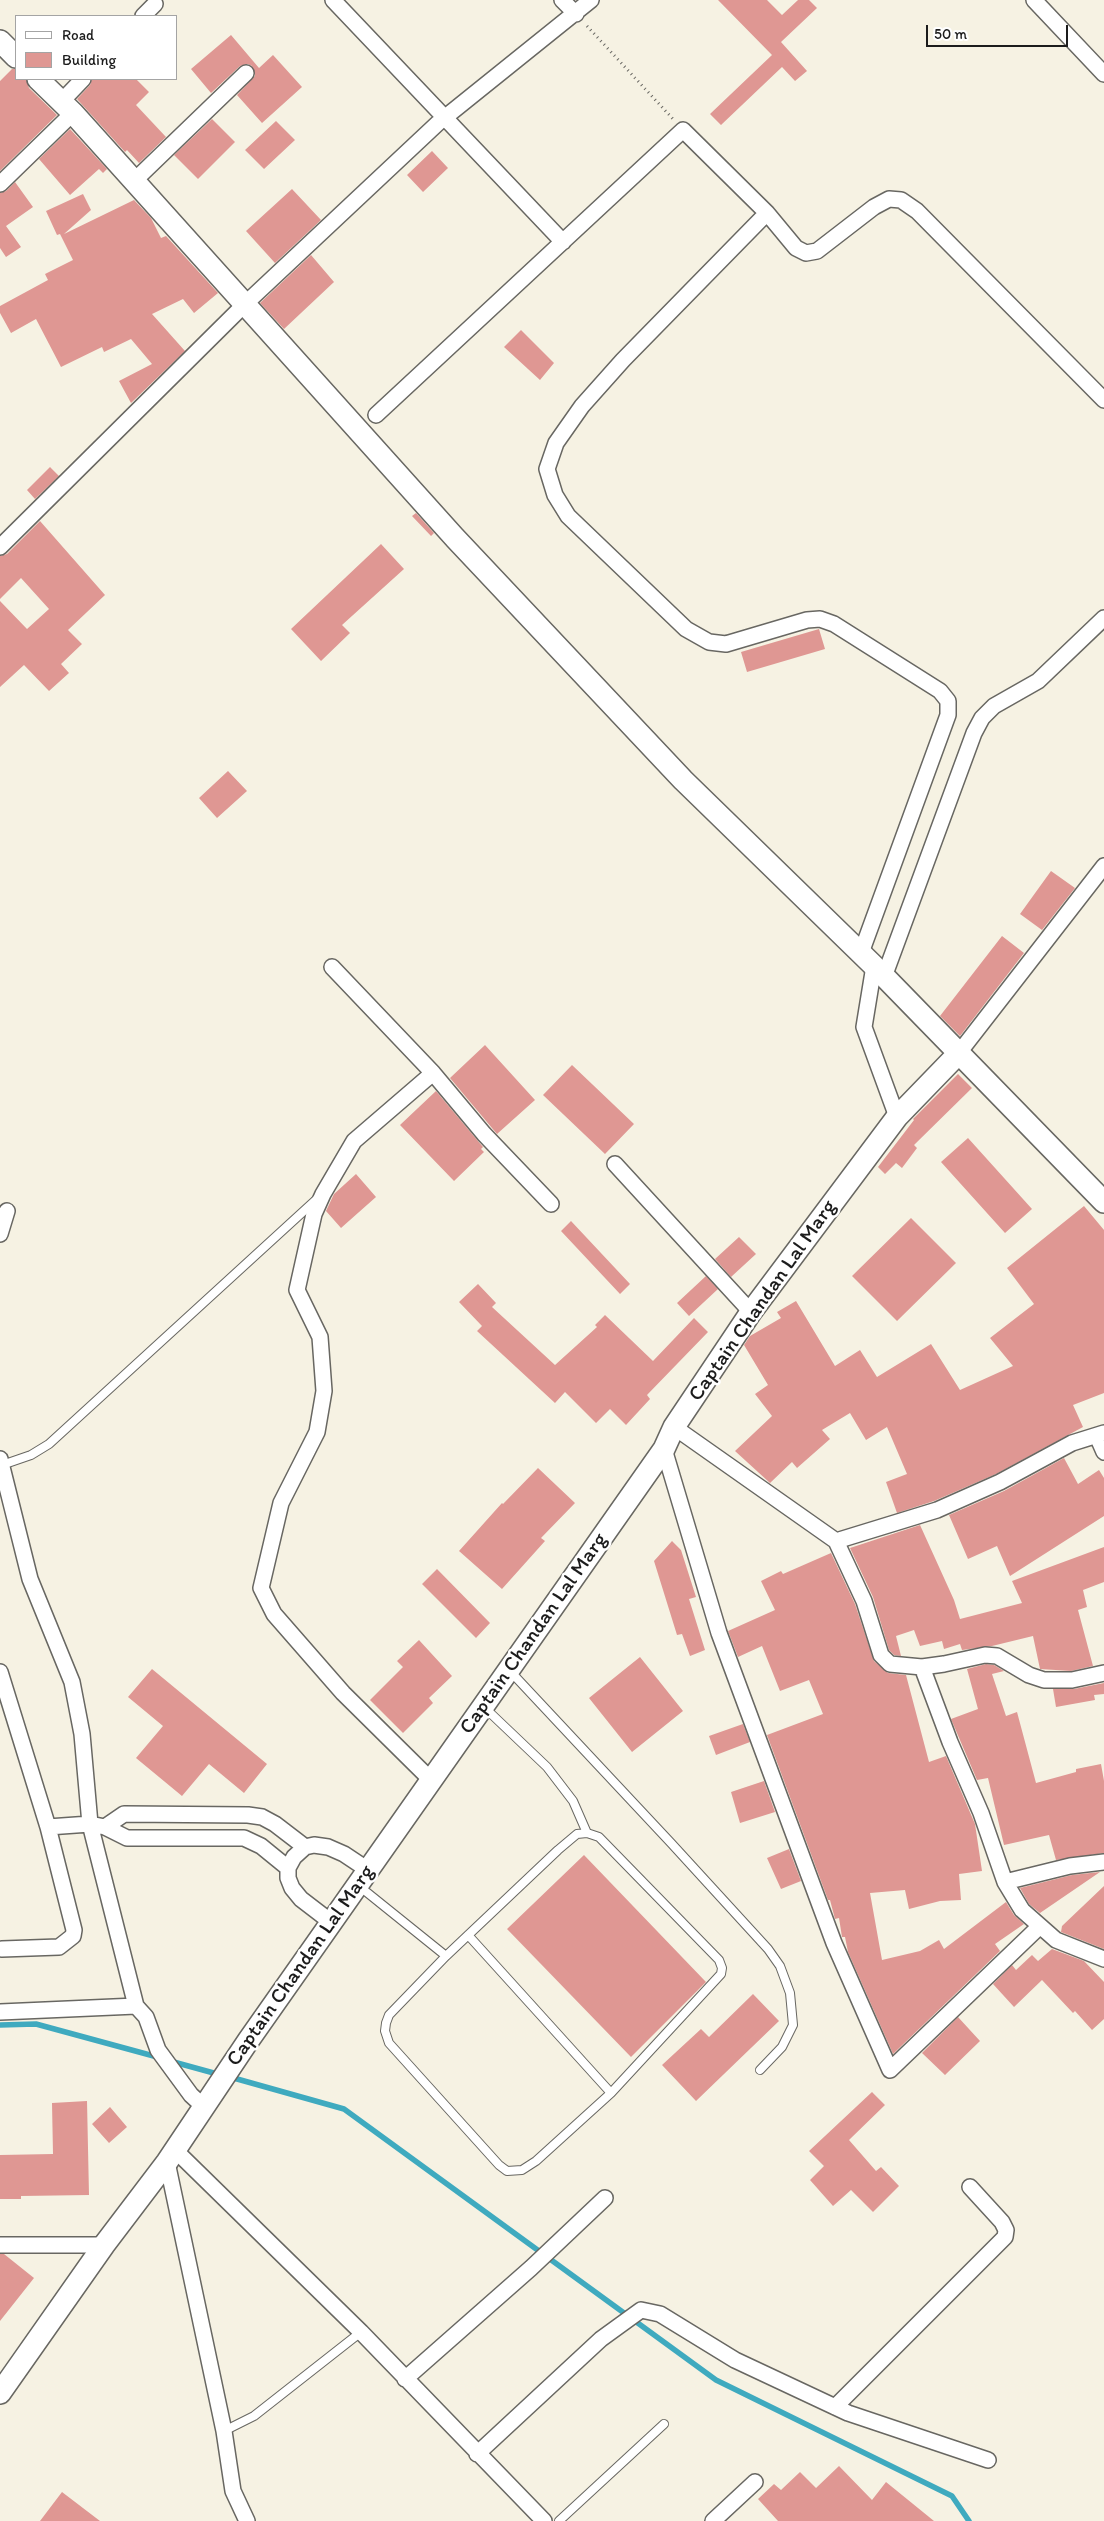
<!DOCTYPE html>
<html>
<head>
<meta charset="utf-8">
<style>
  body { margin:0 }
  #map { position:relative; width:1104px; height:2521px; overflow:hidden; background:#f6f2e3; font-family:Itim,sans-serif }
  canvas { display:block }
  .legend { position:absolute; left:15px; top:15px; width:162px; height:65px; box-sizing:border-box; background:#fff; border:1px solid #a4a4a4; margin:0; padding:6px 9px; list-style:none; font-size:15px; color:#1c1c1c }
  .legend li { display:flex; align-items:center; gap:10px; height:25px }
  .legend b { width:25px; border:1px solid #a4a4a4 }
  .scale { position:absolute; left:926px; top:25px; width:142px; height:22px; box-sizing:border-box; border:2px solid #1c1c1c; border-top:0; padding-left:6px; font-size:15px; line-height:18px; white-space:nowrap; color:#1c1c1c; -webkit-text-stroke:4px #fff; paint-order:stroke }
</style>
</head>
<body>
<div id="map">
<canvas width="1104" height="2521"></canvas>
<ul class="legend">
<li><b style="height:6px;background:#fff"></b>Road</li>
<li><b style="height:14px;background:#df9793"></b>Building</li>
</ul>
<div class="scale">50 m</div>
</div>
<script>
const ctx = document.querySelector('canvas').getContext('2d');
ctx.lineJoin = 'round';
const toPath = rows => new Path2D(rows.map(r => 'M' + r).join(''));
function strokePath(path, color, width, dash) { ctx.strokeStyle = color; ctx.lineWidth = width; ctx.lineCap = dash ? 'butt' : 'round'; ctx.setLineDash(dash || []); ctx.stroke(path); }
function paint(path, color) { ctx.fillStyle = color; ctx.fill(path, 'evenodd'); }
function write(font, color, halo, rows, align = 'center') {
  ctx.font = font + ' Itim,sans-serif'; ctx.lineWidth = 5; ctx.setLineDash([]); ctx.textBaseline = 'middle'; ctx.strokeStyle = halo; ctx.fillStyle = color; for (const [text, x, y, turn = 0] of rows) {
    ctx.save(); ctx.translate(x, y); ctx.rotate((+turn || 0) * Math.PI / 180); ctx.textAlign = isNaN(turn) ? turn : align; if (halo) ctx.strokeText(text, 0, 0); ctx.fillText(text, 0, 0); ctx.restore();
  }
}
strokePath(toPath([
  [0,2025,36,2024,161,2058],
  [170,2061,221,2075],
  [230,2077,344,2109,716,2380,952,2496,969,2521]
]), '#3faabf', 5.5);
paint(toPath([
  [718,0,767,0,782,15,798,0,809,0,817,8,781,42,807,71,795,81,782,67,721,125,710,114,772,55],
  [231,35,259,68,273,55,302,87,262,123,237,95,255,76,252,66,248,64,240,66,211,93,191,69],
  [12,69,16,69,16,79,26,79,29,88,57,115,0,171,0,81],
  [92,79,136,79,149,92,136,105,166,137,139,163,127,150,125,152,77,99,90,85],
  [212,119,235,142,198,179,174,155],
  [276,121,295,140,264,169,245,150],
  [70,129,107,169,103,173,99,169,70,195,39,159],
  [432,151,448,168,423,192,407,175],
  [15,182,33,207,6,226,21,247,6,257,0,248,0,193,6,191],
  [292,189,321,220,275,263,246,231],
  [83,194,91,210,64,234,134,200,151,218,161,238,166,236,218,293,194,313,183,299,152,314,185,351,131,403,119,381,152,364,131,339,104,352,102,347,61,367,36,319,11,333,0,313,0,306,48,280,45,274,73,260,60,234,57,235,46,211],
  [311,255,334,282,284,329,260,303],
  [521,330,554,363,540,380,504,347],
  [50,467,59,476,35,499,27,490],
  [416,513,434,533,431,536,412,516],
  [40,521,105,595,68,630,82,644,61,664,69,673,49,691,24,665,0,687,0,601,27,629,49,609,21,578,0,599,0,556,7,554],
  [381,544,404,569,342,625,350,633,321,661,291,629],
  [819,629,825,649,747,672,741,652],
  [228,771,247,791,217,818,199,798],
  [1051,871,1075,888,1042,930,1020,914],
  [1002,936,1024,953,960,1036,940,1016],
  [485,1045,535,1100,497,1134,450,1078],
  [572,1065,634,1124,605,1154,543,1095],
  [958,1074,972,1088,914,1145,917,1148,902,1168,896,1163,885,1174,878,1167,914,1120,913,1119],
  [436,1091,483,1147,481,1149,484,1152,454,1181,400,1125],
  [968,1138,1032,1209,1005,1233,941,1162],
  [356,1174,376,1197,341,1228,326,1211,334,1194],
  [1084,1206,1104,1230,1104,1393,1073,1405,1083,1427,996,1474,934,1501,897,1513,886,1482,907,1474,887,1427,866,1440,850,1413,822,1430,830,1439,797,1468,792,1462,770,1483,735,1451,772,1416,755,1394,768,1385,744,1345,750,1336,781,1318,777,1312,796,1301,835,1366,860,1350,877,1377,931,1344,960,1390,1013,1366,990,1338,1034,1304,1007,1268],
  [911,1218,956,1263,897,1321,852,1276],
  [571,1221,630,1284,620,1294,561,1231],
  [739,1237,756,1254,731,1277,715,1259],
  [706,1276,718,1289,689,1316,677,1303],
  [478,1284,496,1303,492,1307,555,1365,597,1327,595,1325,605,1315,653,1361,694,1318,708,1332,647,1395,650,1399,626,1425,610,1409,596,1423,565,1392,555,1403,477,1331,482,1326,459,1302],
  [1064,1458,1078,1484,1099,1470,1104,1478,1104,1516,1010,1576,997,1546,968,1559,949,1515,1004,1491],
  [538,1468,575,1503,541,1538,545,1541,502,1589,459,1551,502,1503,503,1504],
  [920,1525,954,1600,960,1619,1022,1603,1012,1581,1104,1547,1104,1582,1083,1590,1087,1607,1078,1610,1093,1666,1071,1671,1040,1669,1033,1636,992,1646,962,1650,960,1644,944,1649,942,1641,920,1646,914,1630,896,1636,901,1656,894,1655,889,1650,873,1597,850,1548],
  [672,1541,681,1550,696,1597,689,1599,705,1650,690,1656,682,1634,677,1635,654,1561],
  [831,1553,855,1604,874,1661,888,1673,906,1675,929,1762,946,1756,975,1824,982,1871,959,1874,961,1900,940,1901,909,1909,905,1890,870,1893,882,1960,920,1951,939,1940,944,1949,1006,1902,1014,1915,1024,1924,995,1944,1000,1951,893,2054,848,1952,845,1937,842,1937,839,1918,835,1919,830,1900,828,1900,767,1735,823,1714,809,1680,780,1691,762,1646,738,1657,728,1631,775,1610,761,1581,781,1571,783,1574],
  [437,1569,490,1623,476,1638,422,1584],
  [419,1640,452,1676,429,1698,433,1703,403,1733,370,1700,403,1667,397,1661],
  [640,1657,683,1711,632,1752,589,1698],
  [986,1664,994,1665,1004,1671,992,1674,1006,1716,1017,1712,1036,1783,1076,1772,1076,1769,1101,1764,1104,1781,1104,1853,1056,1860,1049,1835,1004,1845,988,1778,977,1780,951,1719,978,1709,967,1669],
  [152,1669,267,1764,244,1793,209,1764,182,1796,136,1758,163,1726,128,1697],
  [1104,1683,1104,1694,1094,1695,1095,1700,1056,1707,1053,1689,1074,1689],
  [743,1724,750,1742,716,1755,709,1736],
  [764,1781,775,1812,740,1823,731,1792],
  [789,1849,801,1881,781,1889,767,1858],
  [584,1855,706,1982,631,2057,507,1929],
  [1100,1872,1040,1913,1029,1904,1020,1888,1072,1875],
  [1104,1886,1104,1949,1061,1932,1062,1926],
  [1052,1949,1084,1961,1104,1982,1104,2019,1092,2030,1075,2011,1073,2013,1042,1980,1014,2007,993,1984,1012,1965,1016,1970,1032,1955,1038,1961],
  [753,1994,779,2021,696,2101,662,2065,701,2029,709,2037],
  [958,2017,980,2041,945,2075,922,2053],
  [872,2092,885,2105,849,2140,876,2171,881,2167,899,2186,873,2212,851,2190,833,2206,810,2180,824,2166,809,2151],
  [87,2101,89,2195,21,2196,21,2199,0,2199,0,2155,53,2154,52,2103],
  [110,2107,127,2127,109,2143,92,2124],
  [0,2254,4,2254,34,2278,0,2321],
  [839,2466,872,2500,886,2482,934,2521,778,2521,758,2499,774,2484,781,2490,800,2472,816,2488],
  [62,2492,100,2521,40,2521]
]), '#df9793');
const lane = toPath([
  [2,1465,31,1455,49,1444,318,1198],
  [510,1671,671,1843,768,1949,780,1966,790,1993,793,2025,782,2047,760,2070],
  [485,1708,547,1767,573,1801,587,1833],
  [587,1833,599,1837,719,1960,722,1968,721,1974,611,2093,536,2161,522,2170,507,2171,499,2165,389,2043,385,2031,386,2023,389,2015,446,1956,558,1850,577,1834,587,1833],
  [359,1886,446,1956],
  [468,1935,611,2093],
  [224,2431,254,2416,361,2332],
  [559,2521,664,2424]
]);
const street = toPath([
  [333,0,563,242],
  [562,0,576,14],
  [1034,0,1104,74],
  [143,16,155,4],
  [62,101,83,79],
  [134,181,246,73],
  [0,184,73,113],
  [767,213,623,360,582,406,556,443,547,469,555,495,568,516,686,629,709,642,726,644,807,620,820,619,834,624,940,691,948,701,948,715,861,953],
  [376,415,683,130,767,213,796,248,806,253,817,251,874,207,889,199,901,200,917,211,1104,400],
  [0,547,244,305,438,123,591,0],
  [874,966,864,1027,897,1117],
  [332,967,433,1073,484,1134,551,1204],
  [884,977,974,733,982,718,994,706,1038,681,1104,618],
  [958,1054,1104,866],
  [615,1164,751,1312],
  [0,1234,7,1211],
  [674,1427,836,1541,864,1601,881,1655,890,1664,922,1667,944,1664,985,1655,997,1656,1029,1675,1044,1680,1072,1680,1104,1673],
  [1097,1436,1104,1452],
  [664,1449,719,1633,834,1943,890,2070,1040,1926],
  [0,1459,30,1579,72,1682,82,1734,90,1824,136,2006,146,2017,158,2050,191,2095,203,2106],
  [836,1541,937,1510,1000,1482,1072,1443,1104,1433],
  [922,1667,950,1742,981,1813,1005,1882,1022,1910,1056,1940,1104,1959],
  [0,1672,48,1827,90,1824,105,1827,127,1838,244,1838,261,1846,288,1868],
  [431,1780,343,1693,274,1614,261,1588,281,1503,317,1432,324,1391,320,1337,297,1290,314,1214,323,1194,354,1141,433,1073],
  [105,1827,124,1814,248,1815,262,1817,275,1824,305,1847],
  [1005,1882,1070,1866,1104,1862],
  [331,1922,301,1899,292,1888,288,1878,288,1868,294,1857,305,1847,314,1845,328,1847,344,1854,368,1870],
  [2,1949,59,1947,73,1936,74,1930,48,1827],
  [0,2012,136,2006],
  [175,2150,361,2332,544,2521],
  [167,2162,224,2431,233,2491,247,2521],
  [0,2245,104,2245],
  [405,2379,531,2268,605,2198],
  [835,2407,1005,2237,1006,2230,1002,2222,970,2187],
  [477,2454,601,2339,641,2310,660,2314,735,2360,848,2413,988,2460],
  [713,2521,755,2482]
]);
const secondary = toPath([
  [0,41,16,57],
  [38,79,73,113,455,538,683,780,874,966,1104,1202],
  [0,2393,104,2245,167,2162,248,2041,664,1449,674,1427,751,1312,897,1117,958,1054]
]);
strokePath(lane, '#686762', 10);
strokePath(street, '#686762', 18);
strokePath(secondary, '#686762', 24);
strokePath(toPath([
  [587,26,673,119]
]), '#686762', 3, [1, 4]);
strokePath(lane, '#fff', 8);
strokePath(street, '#fff', 15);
strokePath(secondary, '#fff', 21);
write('21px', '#1c1c1c', '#fff', [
  ["Captain Chandan Lal Marg",763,1301,-55],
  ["Captain Chandan Lal Marg",534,1634,-55],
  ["Captain Chandan Lal Marg",301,1966,-55]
]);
</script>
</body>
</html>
